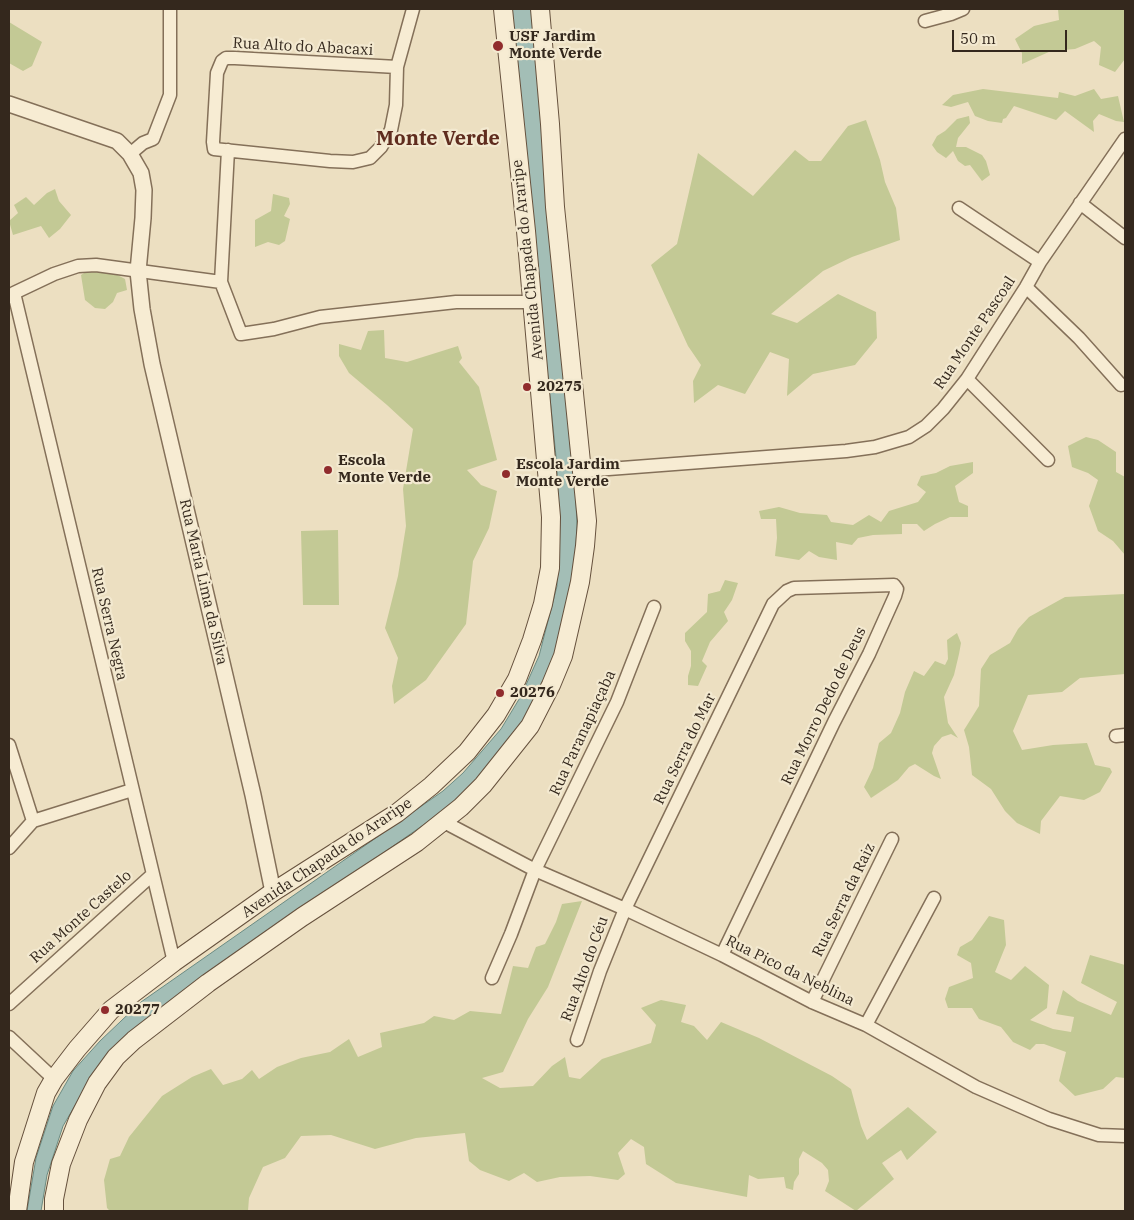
<!DOCTYPE html>
<html>
<head>
<meta charset="utf-8">
<style>
  body { margin:0 }
  #map { position:relative; width:1134px; height:1220px; overflow:hidden; background:#ecdfc1; font-family:"IBM Plex Serif",serif }
  canvas { display:block }
  .frame { position:absolute; inset:0; border:10px solid #34281d; pointer-events:none }
  .scale { position:absolute; left:952px; top:30px; width:115px; height:22px; box-sizing:border-box; border:2px solid #34281d; border-top:0; padding-left:6px; font-size:15px; line-height:18px; white-space:nowrap; color:#34281d; -webkit-text-stroke:4px #f3e9d0; paint-order:stroke }
</style>
</head>
<body>
<div id="map">
<canvas width="1134" height="1220"></canvas>
<div class="frame"></div>
<div class="scale">50 m</div>
</div>
<script>
const ctx = document.querySelector('canvas').getContext('2d');
ctx.lineJoin = 'round';
function paint(path, color) { ctx.fillStyle = color; ctx.fill(path, 'evenodd'); }
const toPath = rows => new Path2D(rows.map(r => 'M' + r).join(''));
function strokePath(path, color, width, dash) { ctx.strokeStyle = color; ctx.lineWidth = width; ctx.lineCap = dash ? 'butt' : 'round'; ctx.setLineDash(dash || []); ctx.stroke(path); }
function write(font, color, halo, rows, align = 'center') {
  ctx.font = font + ' "IBM Plex Serif",serif'; ctx.lineWidth = 4.5; ctx.setLineDash([]); ctx.textBaseline = 'middle'; ctx.strokeStyle = halo; ctx.fillStyle = color; for (const [text, x, y, turn = 0] of rows) {
    ctx.save(); ctx.translate(x, y); ctx.rotate((+turn || 0) * Math.PI / 180); ctx.textAlign = isNaN(turn) ? turn : align; if (halo) ctx.strokeText(text, 0, 0); ctx.fillText(text, 0, 0); ctx.restore();
  }
}
paint(toPath([
  [1058,9,1125,9,1125,59,1115,72,1099,65,1101,47,1094,41,1075,49,1051,51,1022,64,1022,53,1015,39,1034,26,1059,20],
  [9,22,42,42,32,66,23,71,9,63],
  [983,89,1058,98,1059,92,1075,96,1094,89,1101,99,1118,96,1124,122,1116,121,1099,114,1093,121,1094,132,1065,111,1056,120,1014,106,1006,118,1003,119,1002,123,988,121,975,116,968,102,951,107,942,105,953,95],
  [969,116,970,123,958,138,956,147,966,147,982,155,986,161,990,175,982,181,970,165,965,166,958,161,953,151,946,158,937,152,932,145,937,136,945,131,957,119],
  [866,120,880,160,885,182,896,208,900,240,852,257,823,271,771,314,797,323,838,294,876,312,877,338,855,365,813,374,787,396,789,359,770,352,745,394,718,385,694,403,693,381,701,365,688,346,651,265,677,244,698,153,753,196,795,150,809,161,821,161,848,126],
  [55,189,59,201,71,215,60,229,49,238,41,226,13,235,9,221,18,213,14,205,26,197,34,205,47,193],
  [273,194,289,198,290,204,284,216,290,219,285,241,279,245,268,242,255,247,255,220,271,211],
  [92,268,112,272,125,279,127,290,117,293,113,302,105,309,95,308,85,300,81,275],
  [384,330,385,358,407,362,458,346,462,358,459,362,479,387,497,460,467,470,481,485,497,491,489,528,473,561,466,624,426,680,394,704,392,686,398,658,385,628,398,576,406,526,403,489,413,429,387,405,349,373,339,356,339,344,361,350,368,331],
  [1086,437,1098,440,1116,452,1116,472,1125,477,1125,555,1113,541,1098,531,1089,506,1098,480,1088,473,1072,467,1068,446],
  [973,462,973,473,955,486,959,502,968,506,968,517,950,517,935,524,924,531,917,524,902,524,902,534,873,535,858,538,852,545,836,542,837,560,819,557,809,551,799,560,775,556,777,538,776,519,761,519,759,511,779,507,800,513,827,515,831,522,853,525,869,515,881,522,889,511,918,502,926,492,917,485,921,476,936,473,950,466],
  [338,530,339,605,303,605,301,531],
  [725,580,738,583,732,600,724,612,728,621,710,642,702,661,707,666,698,686,688,685,688,676,691,666,691,651,685,641,685,633,707,612,708,594,720,591],
  [1125,594,1125,674,1080,678,1062,692,1028,695,1013,731,1022,750,1053,745,1087,743,1095,765,1110,768,1112,772,1100,792,1084,800,1060,796,1041,821,1040,834,1017,823,1005,811,991,789,972,775,969,747,964,730,979,706,981,669,990,655,1010,643,1018,629,1029,617,1065,597],
  [957,633,961,643,959,654,954,675,944,697,948,723,958,738,951,734,942,737,934,746,932,753,941,779,934,776,915,764,909,767,898,780,871,798,864,787,873,768,879,743,891,733,900,713,905,692,914,671,924,676,935,661,945,665,948,659,947,640],
  [582,901,548,987,528,1019,503,1072,482,1078,500,1088,533,1086,552,1066,565,1057,569,1077,580,1079,602,1059,651,1043,656,1025,641,1008,661,1000,686,1005,681,1022,694,1026,707,1040,721,1022,759,1038,832,1076,851,1089,861,1126,867,1140,908,1107,937,1132,907,1160,901,1150,882,1163,894,1179,856,1211,825,1191,829,1181,828,1170,822,1163,803,1151,799,1159,799,1174,794,1182,793,1190,786,1188,784,1177,758,1179,749,1175,747,1197,676,1183,646,1164,644,1147,631,1139,618,1153,625,1174,618,1180,590,1176,560,1177,537,1182,524,1173,509,1181,480,1170,469,1161,465,1133,416,1138,375,1149,331,1135,301,1136,285,1158,263,1167,249,1198,248,1211,110,1211,107,1208,104,1180,110,1159,120,1156,129,1137,162,1096,192,1077,211,1069,223,1085,242,1079,252,1070,259,1079,277,1067,301,1058,330,1052,349,1039,358,1057,382,1047,380,1033,424,1023,434,1016,454,1020,470,1011,501,1014,513,966,528,968,536,947,545,944,556,922,562,904],
  [989,916,1004,920,1006,945,995,972,1011,980,1025,966,1049,985,1047,1008,1030,1020,1053,1029,1071,1032,1074,1017,1056,1014,1063,990,1078,1001,1111,1015,1117,1002,1081,983,1090,955,1125,965,1125,1078,1116,1077,1103,1089,1075,1096,1059,1081,1066,1052,1044,1044,1036,1044,1030,1050,1013,1042,1001,1027,979,1019,972,1008,948,1008,945,999,949,987,973,978,971,963,957,955,960,947,972,940]
]), '#c3c995');
const water = toPath([
  [510,9,532,9,575,479,577,526,574,577,555,660,528,716,459,800,226,963,80,1097,63,1126,47,1175,41,1211,27,1211,36,1158,53,1106,73,1071,100,1041,141,1002,443,791,463,773,501,729,521,696,539,656,557,586,557,466,510,9]
]);
paint(water, '#a3beb6');
strokePath(water, '#6b8b83', 1);
const minor = toPath([
  [925,21,951,14,963,9],
  [397,67,235,58,226,58,222,61,217,73,213,142,214,149,330,161,353,162,370,158,381,147,391,130,396,105,397,67,413,9],
  [228,150,221,282,241,334,274,329,320,317,456,302,532,302],
  [130,154,143,143,153,139,170,95,170,9],
  [1080,203,1125,238],
  [959,208,1040,262],
  [1026,287,1079,338,1121,385],
  [14,293,174,962],
  [9,297,14,293,54,274,78,266,96,265,221,282],
  [967,379,1048,460],
  [582,471,846,451,875,447,909,437,926,426,943,409,967,379,1026,287,1040,262,1125,139],
  [1116,736,1125,735],
  [9,745,33,821],
  [444,822,535,870,625,909,722,955,812,1002,866,1025,976,1087,1049,1119,1099,1135,1125,1136],
  [9,848,33,821,132,790],
  [492,978,511,934,535,870,617,702,654,607],
  [812,1002,892,839],
  [9,1004,152,875],
  [866,1025,934,898],
  [9,1037,54,1079],
  [577,1040,600,971,625,909,773,604,787,591,794,588,894,585,897,589,895,596,869,654,834,722,722,955]
]);
const tertiary = toPath([
  [9,104,117,141,130,154,141,173,144,190,143,218,138,271,142,309,152,364,253,795,273,892]
]);
const secondary = toPath([
  [17,1211,24,1162,46,1093,54,1079,77,1049,111,1010,174,962,273,892,397,813,431,786,467,752,496,715,517,679,532,640,543,604,550,568,551,517,526,231,503,9],
  [54,1211,54,1199,61,1164,78,1120,97,1083,116,1057,134,1040,208,983,302,917,417,842,461,807,483,785,530,726,551,685,563,656,580,582,585,546,587,521,555,207,550,124,540,9]
]);
strokePath(minor, '#847059', 15);
strokePath(tertiary, '#847059', 18);
strokePath(secondary, '#66513d', 20);
strokePath(minor, '#f7ecd3', 12);
strokePath(tertiary, '#f7ecd3', 15);
strokePath(secondary, '#f7ecd3', 18);
for (const [x, y, r, color] of [
  [498,46,6,"#902c2d"],
  [527,387,5,"#902c2d"],
  [328,470,5,"#902c2d"],
  [506,474,5,"#902c2d"],
  [500,693,5,"#902c2d"],
  [105,1010,5,"#902c2d"]
]) { const dot = new Path2D(); dot.arc(x, y, r, 0, 2 * Math.PI); ctx.fillStyle = color; ctx.fill(dot); strokePath(dot, '#f3e9d0', 2); }
write('bold 15px', '#34281d', '#f3e9d0', [
  ["USF Jardim",509,37],
  ["Monte Verde",509,54],
  ["20275",537,387],
  ["Escola",338,461],
  ["Monte Verde",338,478],
  ["Escola Jardim",516,465],
  ["Monte Verde",516,482],
  ["20276",510,693],
  ["20277",115,1010]
], 'left');
write('15px', '#34281d', '#f3e9d0', [
  ["Rua Alto do Abacaxi",303,47,3],
  ["Avenida Chapada do Araripe",528,260,-96],
  ["Rua Monte Pascoal",975,333,-56],
  ["Rua Maria Lima da Silva",203,582,77],
  ["Rua Serra Negra",109,624,77],
  ["Rua Morro Dedo de Deus",824,706,-64],
  ["Rua Paranapiaçaba",583,733,-65],
  ["Rua Serra do Mar",685,749,-64],
  ["Avenida Chapada do Araripe",327,858,-34],
  ["Rua Serra da Raiz",844,900,-64],
  ["Rua Monte Castelo",81,917,-42],
  ["Rua Alto do Céu",585,969,-70],
  ["Rua Pico da Neblina",790,971,26]
]);
write('bold 20px', '#5f2c1e', '#f3e9d0', [
  ["Monte Verde",438,139]
]);
</script>
</body>
</html>
